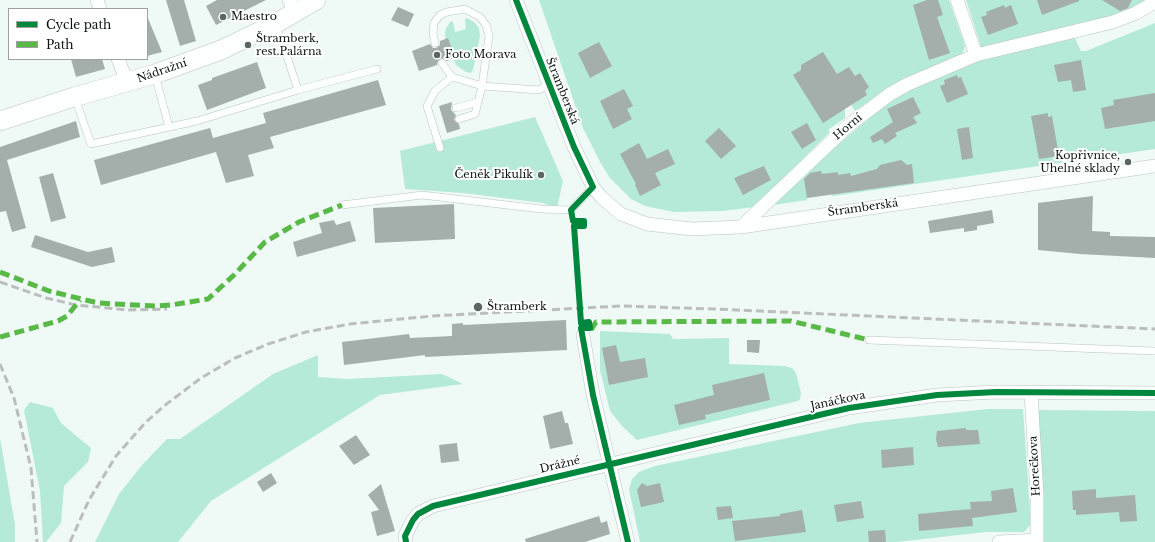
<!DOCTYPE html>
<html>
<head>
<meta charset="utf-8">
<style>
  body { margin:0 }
  #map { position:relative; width:1155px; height:542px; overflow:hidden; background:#effaf6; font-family:"Libre Baskerville",serif }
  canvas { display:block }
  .legend { position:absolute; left:8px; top:8px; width:140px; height:52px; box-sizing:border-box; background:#fff; border:1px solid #9ea1a0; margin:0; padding:5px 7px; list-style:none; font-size:12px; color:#0c1512 }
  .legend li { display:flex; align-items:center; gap:8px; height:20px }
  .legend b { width:20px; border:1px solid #9ea1a0 }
</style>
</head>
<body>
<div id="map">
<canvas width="1155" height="542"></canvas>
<ul class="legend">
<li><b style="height:5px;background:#00873e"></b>Cycle path</li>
<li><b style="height:5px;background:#58b947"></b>Path</li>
</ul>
</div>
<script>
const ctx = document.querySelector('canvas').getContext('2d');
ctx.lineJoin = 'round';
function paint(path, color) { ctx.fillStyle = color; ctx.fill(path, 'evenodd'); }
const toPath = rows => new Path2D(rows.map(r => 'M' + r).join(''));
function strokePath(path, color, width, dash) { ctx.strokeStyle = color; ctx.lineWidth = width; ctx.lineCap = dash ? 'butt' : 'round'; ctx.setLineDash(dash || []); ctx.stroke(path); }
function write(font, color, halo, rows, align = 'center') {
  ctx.font = font + ' "Libre Baskerville",serif'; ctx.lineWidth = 4; ctx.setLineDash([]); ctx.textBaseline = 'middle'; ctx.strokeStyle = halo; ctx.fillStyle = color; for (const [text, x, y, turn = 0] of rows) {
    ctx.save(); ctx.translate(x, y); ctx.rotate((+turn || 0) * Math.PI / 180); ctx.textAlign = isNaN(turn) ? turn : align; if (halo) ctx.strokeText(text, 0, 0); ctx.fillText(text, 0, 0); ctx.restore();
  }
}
paint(toPath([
  [539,0,949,0,965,46,962,55,898,83,855,111,837,83,831,87,845,110,845,118,828,130,830,132,754,207,722,211,674,212,645,206,631,199,610,178,600,162,583,128],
  [966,0,1147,0,1125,14,1025,37,982,50],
  [467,18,474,22,479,28,480,36,473,70,471,73,466,72,456,65,446,43,445,34,446,28,451,21,453,22,455,32,466,29,465,19],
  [1155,23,1155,149,833,196,831,194,807,198,807,200,773,205,820,160,895,96,975,62,1074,36,1081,51,1086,51],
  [535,117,563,181,557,208,543,203,463,193,405,189,400,151],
  [600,331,670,334,673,339,729,338,729,364,785,366,792,368,796,373,801,393,800,399,798,401,637,440,622,426,610,411,600,370],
  [318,355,318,377,347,379,442,374,463,384,380,395,211,501,178,542,95,542,119,494,142,465,167,439,180,439,273,374],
  [30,402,53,408,61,423,91,448,88,462,64,486,61,523,46,542,43,542,40,491,24,410],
  [987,409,1023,409,1031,524,1024,532,986,532,897,542,640,542,629,489,632,479,639,472,655,466,859,423],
  [1038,410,1155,411,1155,542,1043,542],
  [0,438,15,525,15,542,0,542]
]), '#b5ead8');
paint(toPath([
  [166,0,184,0,196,41,180,46],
  [217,0,266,0,216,25,206,6],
  [927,0,938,0,943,15,937,17,950,53,929,60,913,5],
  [1037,0,1079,0,1079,1,1042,15],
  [1102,0,1132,0,1128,8,1120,11],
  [1004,5,1005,8,1011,5,1018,24,988,35,981,17,987,15,986,12],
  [398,7,414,14,408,27,391,20],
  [147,16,162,52,147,56],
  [448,38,455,58,447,61,441,58,438,61,437,65,419,71,412,51,430,44,433,48,436,48,440,45,440,41],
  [599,42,612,66,590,78,578,53],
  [823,52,837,74,849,67,855,76,860,73,869,87,865,91,867,95,823,123,793,75,801,70,801,65],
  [71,59,102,59,105,69,76,77],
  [1081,60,1086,90,1073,92,1071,80,1058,82,1054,65],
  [257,62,266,88,207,110,198,85,212,80,212,78],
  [957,75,958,78,961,77,968,94,947,103,940,86,945,84,944,80],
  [378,80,386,105,270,137,274,148,248,155,254,176,226,183,216,152,101,185,94,160,210,128,213,138,266,123,263,113],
  [624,89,633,106,627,109,632,119,613,129,600,101],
  [1155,93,1155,121,1105,129,1101,108,1114,105,1113,100],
  [913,97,921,113,913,117,917,123,895,133,897,136,885,144,882,139,873,143,870,137,893,122,887,109],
  [452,102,451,110,456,115,454,120,459,124,460,129,447,133,439,106],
  [1048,113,1048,117,1052,116,1059,156,1039,159,1031,116],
  [76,121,80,137,7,160,26,228,12,232,6,211,0,212,0,147],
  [807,123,816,140,802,149,791,132],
  [969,127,973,158,962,160,957,129],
  [719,128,736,146,721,159,705,141],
  [639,143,647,159,668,149,675,164,655,173,661,185,640,196,635,185,636,184,620,154],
  [901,160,907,165,912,164,914,183,807,198,804,179,810,173,821,171,822,174,838,172,838,175,850,173,851,176,877,169,880,165],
  [764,166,771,180,743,195,734,178],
  [53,173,66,218,51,222,39,177],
  [1093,196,1092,231,1110,232,1110,236,1155,237,1155,258,1080,254,1038,250,1038,203],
  [454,204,455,239,375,243,373,208],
  [992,210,994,223,977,226,977,230,964,232,964,228,930,233,928,221],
  [334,220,336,225,350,221,356,241,297,257,293,242,322,233,319,223],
  [35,235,88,252,112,247,115,262,92,267,31,247],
  [566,320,567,350,425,357,425,355,344,365,342,342,409,334,410,338,452,336,452,324,463,323,463,325],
  [747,340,760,340,759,353,747,352],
  [616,345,620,362,645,358,648,377,609,385,602,348],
  [764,373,770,400,705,415,706,419,679,425,674,405,714,395,712,385],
  [562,411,565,423,568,423,573,444,550,449,543,416],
  [966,428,966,430,978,430,980,444,938,447,936,439,937,431],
  [356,435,370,455,354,465,339,446],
  [457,443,459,461,441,463,439,445],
  [913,447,914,465,882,468,881,450],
  [271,473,277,483,263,492,257,482],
  [642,483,647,486,660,483,664,502,641,507,637,490],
  [381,484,395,531,377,536,371,512,379,510,368,495],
  [1013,488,1017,512,972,518,973,526,919,531,918,514,971,509,970,502,992,501,991,491],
  [1096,489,1096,498,1135,495,1137,521,1120,522,1119,512,1076,515,1076,510,1073,510,1072,491],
  [861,501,864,518,837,522,834,505],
  [731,506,733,518,718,520,716,507],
  [802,510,806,532,735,541,732,521,780,516,780,514],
  [599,516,601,523,607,521,610,534,585,542,526,542,525,539],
  [885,530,886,542,869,542,868,531]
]), '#a4aeaa');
const service = toPath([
  [273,25,281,38,298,90,377,69],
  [435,43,433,33,434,23,440,15,447,12,465,9,480,17,486,25,489,36,482,86,475,114,459,119],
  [442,63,452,77,482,86,539,90,549,84],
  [155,75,169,127],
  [75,98,91,144,197,121,298,90],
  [456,108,478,102],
  [440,148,427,106,435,91,452,77],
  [342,205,422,195,541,209,571,210,593,187],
  [869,340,1155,351]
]);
const minor = toPath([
  [97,0,100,9],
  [289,0,295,13],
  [516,0,574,147,593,187,602,198,621,214,647,224,692,229,741,227,1155,166],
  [957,0,976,55],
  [118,59,127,82],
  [741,227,849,125,890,94,908,84,976,55,1113,22,1136,13,1155,2],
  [583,335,593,395,628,542],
  [1031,393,1037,495,1037,542],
  [406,542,405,536,413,520,418,514,433,506,849,408,937,395,996,392,1155,393],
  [999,542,1037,540]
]);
const secondary = toPath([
  [0,121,74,97,155,74,221,50,273,25,316,0]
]);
strokePath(service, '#bac4c0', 8);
strokePath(minor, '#bac4c0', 14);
strokePath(secondary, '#bac4c0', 20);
strokePath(service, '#fdfefe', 7);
strokePath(minor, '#fdfefe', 13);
strokePath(secondary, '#fdfefe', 19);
strokePath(toPath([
  [0,282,46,298,76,305,128,310,167,309],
  [0,364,14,398,31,468,37,542],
  [70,542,89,500,116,456,145,423,164,406,201,378,235,358,268,344,306,332,350,324,432,316,621,306,715,309,1155,329]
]), '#bbbebd', 3, [8, 4]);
strokePath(toPath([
  [0,272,49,291,98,303,155,306,171,305,208,299,234,275,265,242,299,222,342,205],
  [591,330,596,322,791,321,869,340],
  [0,337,58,321,67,316,80,300]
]), '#58b947', 5, [10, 5]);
strokePath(toPath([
  [516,0,574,147,593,187,571,210,573,221,584,221,584,226,574,226,581,323,589,322,590,328,581,328,593,395,628,542],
  [406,542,405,536,413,520,418,514,433,506,849,408,937,395,996,392,1155,393]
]), '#00873e', 6);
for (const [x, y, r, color] of [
  [223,17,4,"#5b6562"],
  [248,45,4,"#5b6562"],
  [437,55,4,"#5b6562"],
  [1128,162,4,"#5b6562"],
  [541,175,4,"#5b6562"],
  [478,307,5,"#5b6562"]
]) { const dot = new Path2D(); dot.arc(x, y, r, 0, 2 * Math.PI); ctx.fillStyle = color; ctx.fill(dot); strokePath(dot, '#fff', 1.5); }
write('11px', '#0c1512', '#fff', [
  ["Maestro",231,17],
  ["Štramberk,",256,39],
  ["rest.Palárna",256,52],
  ["Foto Morava",445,55],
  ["Kopřivnice,",1120,156,"right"],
  ["Uhelné sklady",1120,169,"right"],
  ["Čeněk Pikulík",533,175,"right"],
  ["Štramberk",487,307]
], 'left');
write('11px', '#0c1512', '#fff', [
  ["Nádražní",162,71,-19],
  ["Štramberská",562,91,68],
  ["Horní",848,127,-40],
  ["Štramberská",863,208,-8],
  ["Janáčkova",838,401,-12],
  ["Drážné",560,465,-13],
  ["Horečkova",1035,466,-93]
]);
</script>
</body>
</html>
